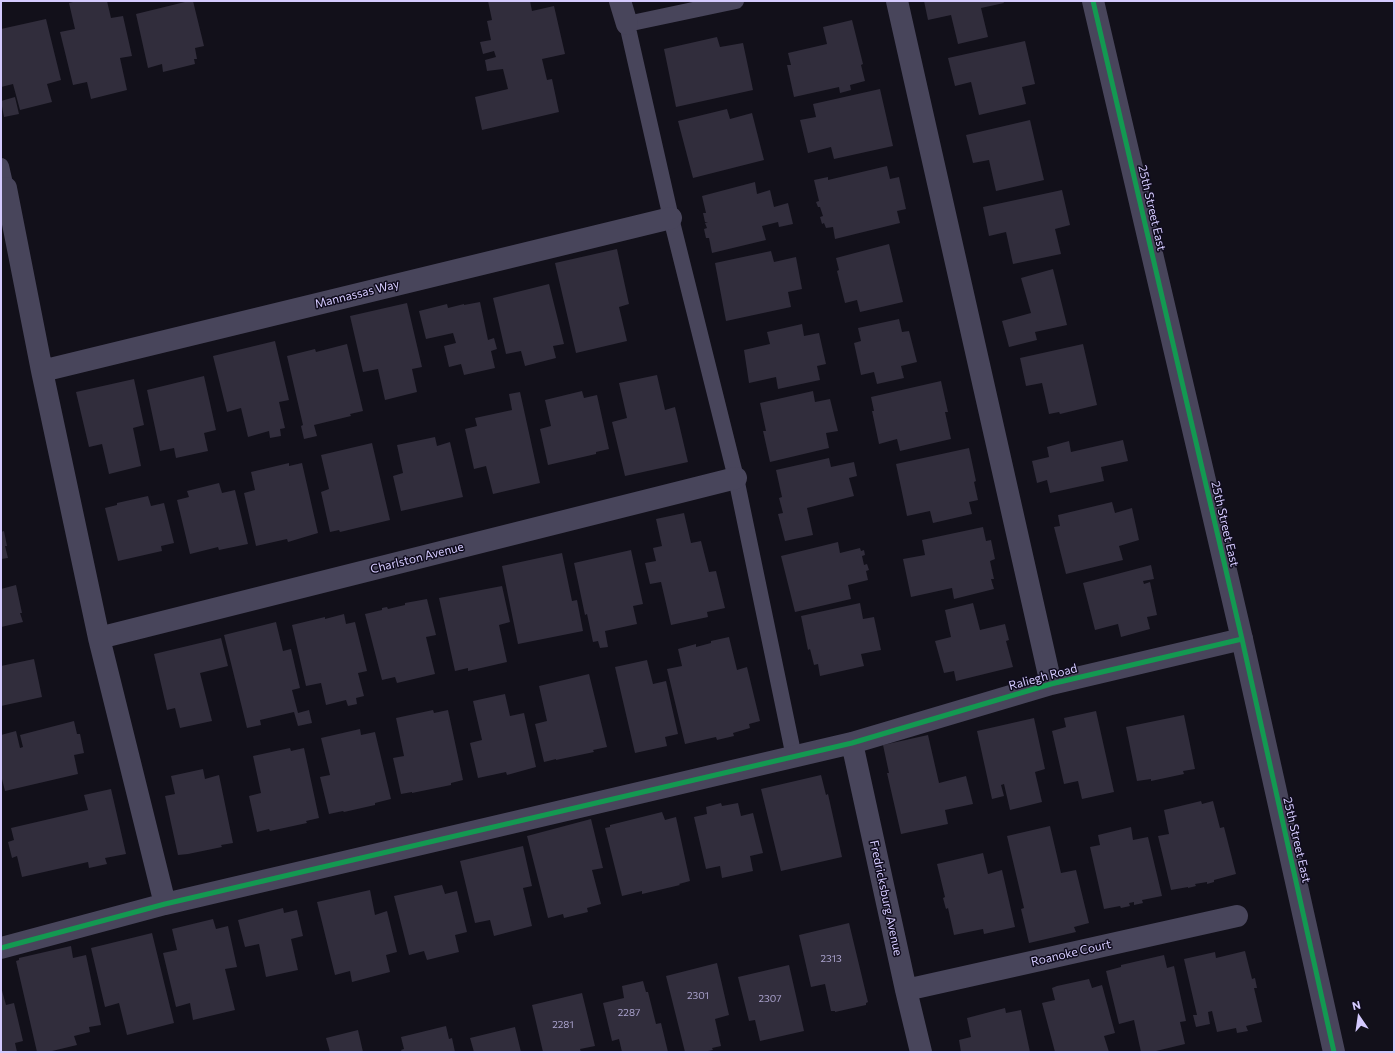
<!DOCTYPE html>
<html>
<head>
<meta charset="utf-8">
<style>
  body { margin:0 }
  #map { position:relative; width:1395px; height:1053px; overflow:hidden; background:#12101a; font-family:Commissioner,sans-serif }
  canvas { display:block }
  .frame { position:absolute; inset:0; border:2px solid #d4cafe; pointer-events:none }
  .north { position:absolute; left:1339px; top:997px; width:40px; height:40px; -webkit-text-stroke:3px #100c1e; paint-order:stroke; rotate:347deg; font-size:11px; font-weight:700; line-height:16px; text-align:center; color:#d4cafe }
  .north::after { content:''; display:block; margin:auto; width:14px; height:18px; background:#d4cafe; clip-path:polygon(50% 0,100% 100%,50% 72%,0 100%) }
</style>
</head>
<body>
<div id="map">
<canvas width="1395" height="1053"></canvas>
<div class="frame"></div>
<div class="north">N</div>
</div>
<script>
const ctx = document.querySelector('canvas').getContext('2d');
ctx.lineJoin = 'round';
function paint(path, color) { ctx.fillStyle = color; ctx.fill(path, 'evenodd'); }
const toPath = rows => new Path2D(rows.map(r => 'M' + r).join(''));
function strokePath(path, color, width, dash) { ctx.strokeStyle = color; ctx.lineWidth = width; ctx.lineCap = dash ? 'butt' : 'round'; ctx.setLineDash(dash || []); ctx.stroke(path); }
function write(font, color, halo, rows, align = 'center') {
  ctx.font = font + ' Commissioner,sans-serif'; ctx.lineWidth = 3; ctx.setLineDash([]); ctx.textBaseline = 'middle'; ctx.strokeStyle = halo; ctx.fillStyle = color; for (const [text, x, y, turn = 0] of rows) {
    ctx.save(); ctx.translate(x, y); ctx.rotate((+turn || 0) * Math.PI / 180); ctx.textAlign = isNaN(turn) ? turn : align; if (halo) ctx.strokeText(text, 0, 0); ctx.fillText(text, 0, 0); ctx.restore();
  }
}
paint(toPath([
  [77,1,107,1,111,18,123,16,132,56,120,58,127,90,91,99,87,82,73,85,60,32,75,29,69,3],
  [189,1,193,1,204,46,195,48,197,59,194,59,195,64,163,72,162,64,148,68,136,14],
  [488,1,530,1,532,11,554,6,565,54,542,59,547,80,552,79,559,112,482,130,475,97,508,89,503,69,487,71,485,60,496,57,494,51,483,54,480,42,491,40,487,21,492,20],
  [924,1,1003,1,1004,3,981,8,988,37,958,44,951,15,928,20],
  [46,19,61,80,47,84,52,102,20,110,13,84,1,87,1,29],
  [852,20,863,64,861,65,865,81,850,85,851,90,840,93,839,87,794,97,787,65,791,65,788,53,827,44,823,27],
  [717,37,720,47,743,43,753,90,676,107,664,49],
  [1025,41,1035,84,1022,87,1026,104,979,115,971,82,955,86,948,58],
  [880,89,893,146,834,159,831,147,808,153,800,120,816,117,813,104],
  [15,97,19,114,4,117,1,101],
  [727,109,730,119,752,113,764,160,693,178,678,121],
  [1030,120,1044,180,996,191,989,160,973,163,966,135],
  [887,166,890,179,899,177,906,209,897,211,900,223,835,239,833,227,826,228,824,223,822,224,820,217,823,216,820,207,818,207,816,202,819,201,814,180,828,177,828,180],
  [755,182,757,194,770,190,774,207,788,203,793,224,779,227,778,222,762,226,766,240,712,253,709,238,706,238,704,229,707,228,705,223,708,222,705,222,703,213,706,213,702,196],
  [1062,190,1070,225,1055,229,1061,254,1013,264,1006,232,989,236,983,207],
  [889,244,903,302,860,312,857,300,845,303,837,271,839,270,836,258],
  [617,249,629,304,619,307,627,341,576,353,555,263],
  [771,251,774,262,796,257,802,289,788,292,791,307,726,321,715,263],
  [1053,269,1067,325,1035,332,1037,340,1009,347,1002,321,1031,313,1021,278],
  [549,284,564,344,553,346,556,358,525,366,521,351,506,354,493,298],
  [480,302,488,340,494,338,497,349,491,351,495,368,464,375,461,364,449,367,444,346,456,343,453,333,426,339,419,311,447,304,448,308,464,304,464,305],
  [407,303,422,367,412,369,417,392,385,400,378,369,363,372,350,316],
  [899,319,902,332,909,331,917,362,901,366,904,378,877,384,874,372,861,375,854,343,861,341,858,328],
  [802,324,804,336,819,333,826,364,817,366,820,380,778,389,776,377,749,383,744,350,770,344,767,332],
  [275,341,289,400,279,402,285,428,280,429,281,436,270,438,269,431,248,437,241,408,227,412,213,356],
  [347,344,363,411,350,414,351,416,314,425,317,436,304,439,301,426,303,425,287,356,315,349,316,352],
  [1083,344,1097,405,1060,414,1059,412,1049,414,1042,383,1026,386,1020,358],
  [657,375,665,410,675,407,688,462,625,476,612,422,627,418,619,383],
  [204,376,216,430,204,433,208,451,176,458,174,448,160,451,147,390],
  [134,379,144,425,133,428,141,466,109,474,102,444,89,447,76,392],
  [941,381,948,412,945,412,951,439,900,451,897,439,879,444,872,411,874,411,871,397],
  [582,391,584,398,597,395,609,449,596,452,596,454,548,465,540,429,551,426,545,400],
  [813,391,815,402,830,399,838,431,826,433,829,448,770,462,763,431,766,431,760,403],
  [520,392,540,483,493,494,486,466,474,469,465,429,477,426,475,418,512,410,509,394],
  [435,437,437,446,450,442,463,497,401,511,393,476,403,473,397,445],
  [1123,440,1128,461,1101,467,1104,481,1050,493,1047,480,1037,483,1032,461,1049,457,1047,447,1069,441,1071,452],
  [372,443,390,520,340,532,339,530,330,532,321,492,329,489,321,455],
  [969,448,976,481,974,482,978,500,969,502,972,514,933,523,930,511,907,516,896,464],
  [829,458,831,467,854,462,857,476,849,478,854,496,807,508,813,535,785,541,778,514,783,513,779,498,782,497,776,470],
  [289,463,289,466,302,463,318,533,288,542,287,539,256,546,244,493,255,490,251,472],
  [219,483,222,493,235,490,248,544,219,550,218,547,190,554,177,500,189,497,187,491],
  [148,496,151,506,164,503,174,543,161,546,162,551,118,561,105,508,117,505,117,503],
  [1112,502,1115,513,1132,508,1139,540,1119,546,1123,560,1066,574,1054,527,1060,526,1058,515],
  [684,513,691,543,701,541,709,572,716,571,725,608,707,612,708,617,671,625,661,582,650,584,645,563,656,561,653,548,662,546,656,519],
  [983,527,986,541,991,540,995,559,990,561,994,579,991,579,994,589,954,599,952,588,911,597,903,559,925,555,922,540],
  [4,531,7,546,5,546,8,558,1,559,1,532],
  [838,542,840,553,860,548,861,551,864,550,865,555,862,556,864,565,867,564,869,570,866,571,868,580,848,585,851,599,795,612,781,556],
  [631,550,643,604,633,606,637,624,605,631,608,647,600,648,598,641,593,642,587,614,585,615,574,563],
  [562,553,572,601,577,600,583,631,518,644,502,566],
  [1151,565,1154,579,1143,581,1144,584,1150,582,1157,615,1147,617,1150,629,1121,637,1118,624,1095,630,1083,583],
  [16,585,22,613,20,613,23,622,1,627,1,589],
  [502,586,510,622,499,625,507,662,468,671,468,668,455,671,439,598],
  [427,599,436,635,426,637,435,674,397,683,395,677,382,680,365,614,382,610,382,608,387,607,388,609,405,605,405,603],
  [860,603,863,619,874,617,881,650,861,654,864,666,820,676,818,664,814,665,810,649,808,650,801,616],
  [973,603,980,630,1005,624,1009,640,1006,641,1013,667,956,681,954,671,944,673,935,641,951,637,945,610],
  [344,614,346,624,355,622,367,671,358,673,364,696,356,698,357,704,348,706,346,700,326,705,321,683,306,686,292,625,325,617,325,619],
  [276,622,283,651,291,649,300,688,292,690,298,713,309,710,312,723,298,726,294,712,260,720,261,725,247,728,224,635],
  [729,637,737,670,747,667,760,721,749,724,750,728,733,733,734,736,717,740,716,737,685,744,667,669,682,666,678,649,696,644,696,647,711,643,711,641],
  [221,638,228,666,200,673,212,721,180,728,175,708,167,710,154,654],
  [34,659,42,697,1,706,1,666],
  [647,660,653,684,666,681,678,734,665,737,667,746,635,753,615,667],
  [589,674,607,747,593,750,594,752,556,760,556,759,544,762,535,724,547,721,539,686],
  [505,694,510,716,524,713,536,767,507,775,506,772,478,778,470,743,482,740,473,701],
  [433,710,434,713,448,710,463,780,451,783,451,785,412,793,412,792,401,794,393,758,404,756,396,718],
  [1096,711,1114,792,1082,799,1078,781,1064,784,1052,731,1066,727,1064,718],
  [1184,715,1195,769,1183,771,1184,774,1151,781,1151,779,1137,781,1126,727],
  [1034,718,1045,769,1035,772,1042,802,1010,810,1004,784,1001,785,1004,796,992,799,977,731],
  [74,721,77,734,80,734,84,753,74,755,78,774,5,791,1,775,1,735,16,731,20,748,23,747,20,735],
  [360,729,361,735,375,732,391,799,375,803,375,805,344,812,343,811,329,814,320,777,330,775,321,738],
  [928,735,939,783,966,776,973,804,945,810,948,824,901,834,887,773,889,773,883,745],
  [290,748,291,751,304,748,319,818,306,821,307,823,270,831,269,829,257,832,249,796,261,793,253,756],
  [203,769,205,779,219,775,233,843,221,845,222,847,188,854,178,855,165,796,175,794,171,776],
  [821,775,826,795,828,794,842,857,781,871,761,789],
  [111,789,126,854,105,858,107,864,89,868,88,862,22,877,17,856,12,858,8,842,14,840,11,828,88,810,84,795],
  [1201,801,1202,804,1213,801,1220,828,1224,827,1236,874,1214,880,1214,882,1207,884,1207,882,1195,884,1196,886,1188,888,1188,887,1171,890,1158,836,1169,834,1164,810],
  [721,803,722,806,738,803,741,816,753,813,763,853,750,856,753,871,722,878,720,866,706,869,694,817,707,814,706,807],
  [662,812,665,820,676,817,690,881,679,884,680,885,642,894,642,891,622,896,605,828,610,827,610,825],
  [591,819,603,868,592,870,601,904,587,908,588,912,564,918,563,914,548,918,527,836],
  [1050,826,1061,873,1076,870,1089,923,1074,927,1076,932,1029,943,1021,909,1024,908,1007,836],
  [1131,827,1133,840,1148,837,1162,896,1142,900,1143,903,1134,905,1134,902,1129,903,1130,906,1121,908,1120,906,1104,909,1090,847,1100,845,1098,835],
  [523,846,532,886,523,888,532,926,494,936,490,920,475,923,460,861],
  [983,853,988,874,1002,870,1015,927,984,934,983,929,954,935,948,908,946,909,943,898,945,897,937,864],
  [442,885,445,894,457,891,467,932,455,935,459,952,427,960,424,951,409,955,394,896],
  [370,890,375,915,387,911,397,952,386,955,390,972,352,982,350,971,335,975,317,902],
  [283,908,284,913,297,910,303,936,291,939,298,970,266,977,259,944,245,947,238,920],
  [213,919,216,929,228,926,237,967,225,969,235,1010,193,1020,190,1003,176,1007,163,953,177,950,172,929],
  [849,923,868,1002,866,1003,866,1005,835,1012,835,1011,831,1011,825,984,811,987,799,935],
  [152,933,174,1023,127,1035,119,1003,105,1007,91,948],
  [71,946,73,958,86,955,101,1025,89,1027,90,1032,74,1036,77,1045,48,1052,37,1052,16,961,19,960,19,958],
  [1245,951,1252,979,1255,978,1257,988,1254,988,1262,1022,1246,1026,1248,1031,1237,1033,1236,1028,1217,1032,1212,1011,1208,1012,1210,1024,1196,1027,1193,1015,1197,1015,1184,959,1215,952,1216,958],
  [1164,955,1167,968,1174,966,1186,1021,1180,1022,1185,1044,1152,1052,1141,1052,1134,1020,1119,1024,1106,971,1121,967,1121,965],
  [717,963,729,1015,715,1019,721,1046,712,1048,713,1050,703,1052,685,1052,666,976],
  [789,965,804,1031,760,1041,755,1020,749,1021,738,977],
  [1089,979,1092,988,1102,985,1115,1033,1104,1036,1109,1052,1055,1052,1042,1003,1055,1000,1052,988,1057,986],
  [643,981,646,992,648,992,656,1024,661,1023,668,1052,622,1052,619,1039,612,1041,603,1003,624,998,622,986],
  [1,987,6,1005,14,1003,23,1041,15,1043,17,1052,1,1052],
  [582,993,595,1046,580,1049,581,1052,543,1052,532,1005],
  [1005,1008,1006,1013,1021,1010,1030,1052,961,1052,959,1040,971,1037,967,1018],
  [446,1026,449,1039,452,1038,455,1052,402,1052,401,1050,404,1049,401,1037],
  [515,1027,521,1052,474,1052,470,1038],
  [358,1030,363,1052,330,1052,326,1038]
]), '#312d3c');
strokePath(toPath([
  [736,1,627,24,671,218,736,478,794,757],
  [1,166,6,188]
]), '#48455b', 16);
strokePath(toPath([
  [620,1,627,24],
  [897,1,1051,684],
  [1,189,6,188,42,371,99,638,165,904],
  [42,371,671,218],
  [99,638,736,478],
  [852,743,906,990,921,1052],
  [1,948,165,904,852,743,1051,684,1242,639],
  [906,990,1237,916]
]), '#48455b', 22);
strokePath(toPath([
  [1093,1,1242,639,1334,1052]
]), '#48455b', 22);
strokePath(toPath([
  [1093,1,1242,639,1334,1052],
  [1,948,165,904,852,743,1051,684,1242,639]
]), '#139951', 5);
write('10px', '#aba3ce', null, [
  ["2313",831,959],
  ["2301",698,996],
  ["2307",770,999],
  ["2287",629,1013],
  ["2281",563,1025]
]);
write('12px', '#d4cafe', '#100c1e', [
  ["25th Street East",1152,208,77],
  ["Mannassas Way",357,294,-14],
  ["25th Street East",1225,524,77],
  ["Charlston Avenue",417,558,-14],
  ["Raliegh Road",1043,677,-15],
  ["25th Street East",1297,840,77],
  ["Fredricksburg Avenue",886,898,78],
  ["Roanoke Court",1071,953,-13]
]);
</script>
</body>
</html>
